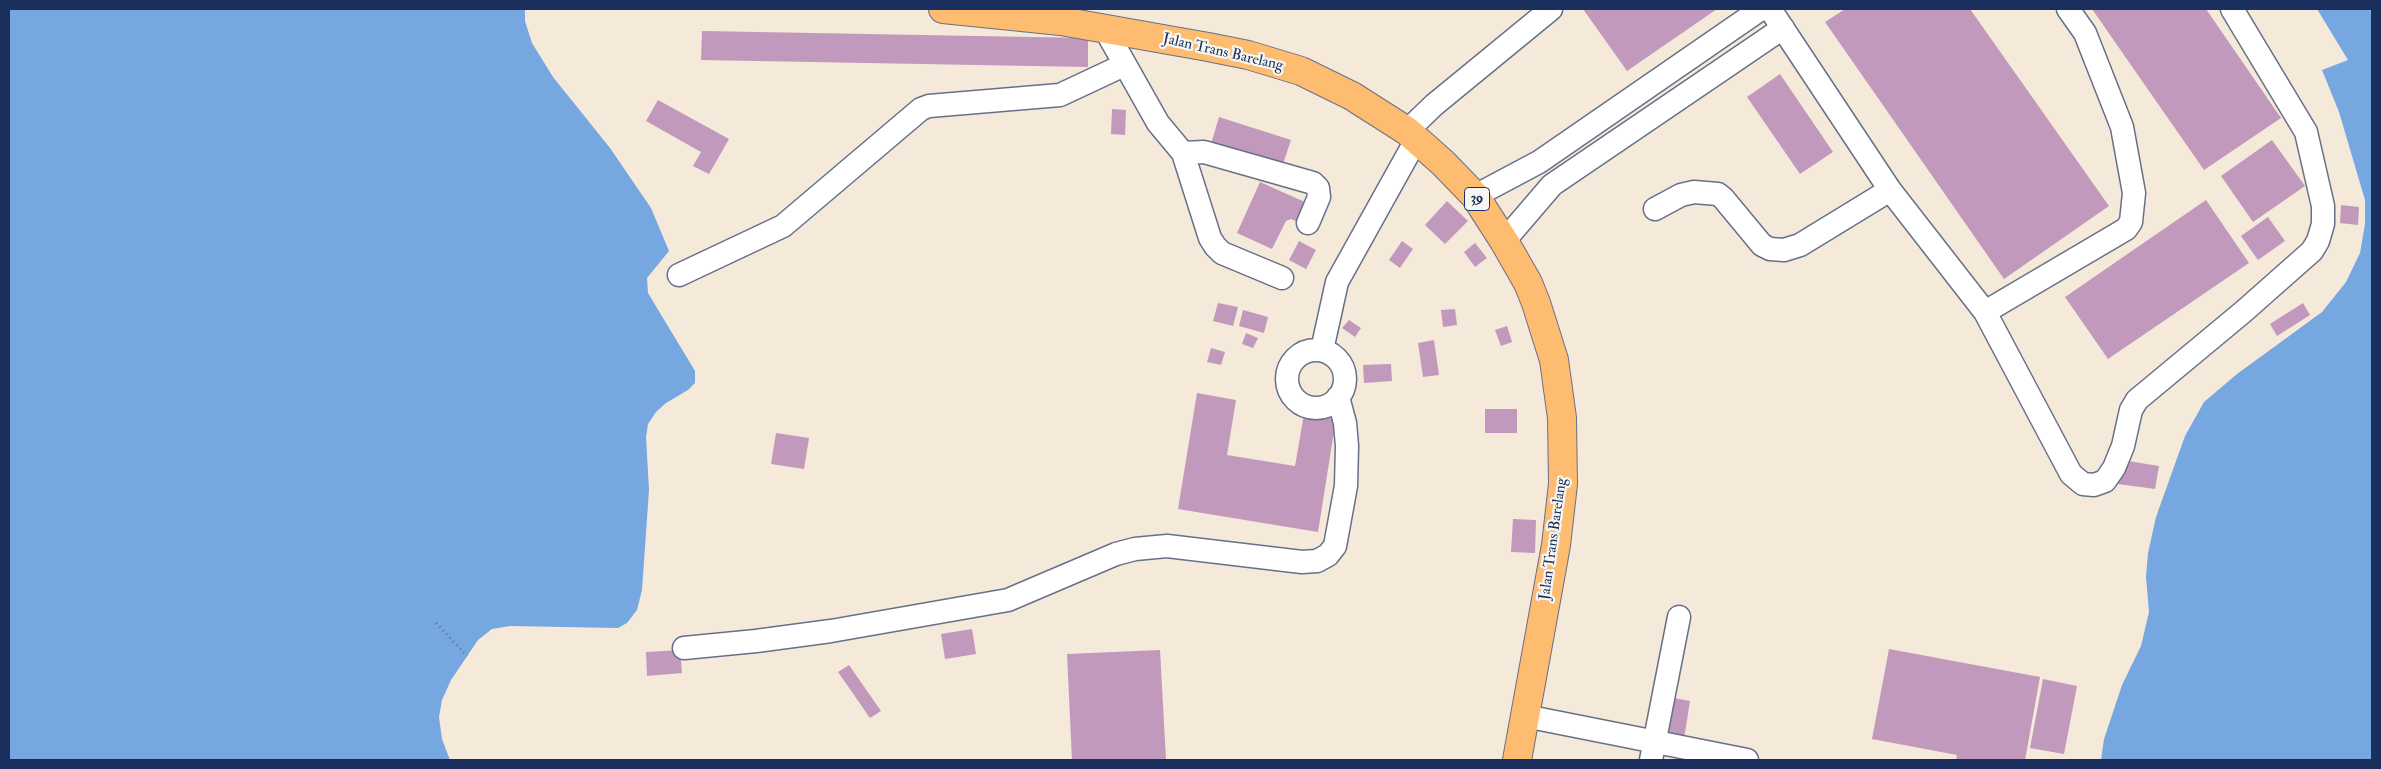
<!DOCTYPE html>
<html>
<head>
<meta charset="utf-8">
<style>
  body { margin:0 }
  #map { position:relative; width:2381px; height:769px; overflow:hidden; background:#f5e9da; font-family:"IM FELL Double Pica",serif }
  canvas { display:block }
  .frame { position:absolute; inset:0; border:10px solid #1b2f5e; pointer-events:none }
</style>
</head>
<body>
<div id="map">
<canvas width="2381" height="769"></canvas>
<div class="frame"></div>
</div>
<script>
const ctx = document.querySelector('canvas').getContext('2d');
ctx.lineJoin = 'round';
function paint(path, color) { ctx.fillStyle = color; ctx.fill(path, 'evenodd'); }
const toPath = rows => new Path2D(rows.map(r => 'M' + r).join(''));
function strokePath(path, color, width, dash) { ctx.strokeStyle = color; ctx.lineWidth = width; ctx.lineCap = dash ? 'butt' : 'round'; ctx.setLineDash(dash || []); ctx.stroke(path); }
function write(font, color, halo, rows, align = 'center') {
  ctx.font = font + ' "IM FELL Double Pica",serif'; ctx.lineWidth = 4.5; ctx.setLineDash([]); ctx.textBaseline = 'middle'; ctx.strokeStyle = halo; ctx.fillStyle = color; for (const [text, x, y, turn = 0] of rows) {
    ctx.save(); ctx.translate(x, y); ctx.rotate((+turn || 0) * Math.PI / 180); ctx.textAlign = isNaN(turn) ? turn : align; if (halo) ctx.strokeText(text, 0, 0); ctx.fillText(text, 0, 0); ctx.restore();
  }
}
paint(toPath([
  [9,9,525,9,525,21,532,43,553,77,610,148,651,208,669,251,647,278,648,293,695,371,695,383,688,390,666,403,656,412,648,424,646,437,649,490,642,590,637,610,627,623,618,628,510,626,492,629,478,640,451,680,442,700,439,717,442,739,450,760,9,760],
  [2317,9,2372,9,2372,760,2101,760,2104,739,2122,685,2141,646,2149,612,2146,577,2148,553,2156,517,2185,436,2204,402,2237,374,2322,312,2346,282,2360,253,2365,224,2365,200,2339,112,2322,70,2348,60]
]), '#76a7e1');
paint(toPath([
  [1583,9,1717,9,1627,71],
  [1845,9,1970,9,2109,206,2004,279,1825,22],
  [2092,9,2206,9,2281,118,2204,170],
  [702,31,1088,38,1088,67,701,60],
  [1780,74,1833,152,1800,174,1747,97],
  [658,100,729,139,709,174,693,166,701,152,646,121],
  [1112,109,1126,110,1125,135,1111,134],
  [1219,117,1291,140,1282,167,1211,144],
  [2272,140,2305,186,2253,222,2221,176],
  [1260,182,1307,203,1298,222,1291,219,1286,221,1272,249,1237,233],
  [2206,200,2249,263,2108,359,2065,297],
  [1447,201,1468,221,1445,244,1425,225],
  [2341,205,2359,207,2358,225,2340,223],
  [2268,217,2285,241,2258,260,2241,236],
  [1299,241,1316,250,1306,269,1289,260],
  [1402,241,1413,249,1400,268,1389,260],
  [1475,243,1487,258,1475,267,1464,252],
  [1218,303,1238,307,1233,326,1213,321],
  [2303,303,2310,315,2277,336,2270,324],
  [1455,309,1457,325,1443,327,1441,310],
  [1243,310,1268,317,1264,333,1239,326],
  [1349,320,1361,328,1355,337,1342,328],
  [1507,326,1512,342,1501,346,1495,330],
  [1246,333,1258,338,1253,348,1242,344],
  [1434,340,1439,375,1423,377,1418,343],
  [1211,348,1225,352,1221,365,1207,362],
  [1391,364,1392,381,1364,383,1363,365],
  [1197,393,1236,400,1227,455,1295,466,1304,414,1336,419,1318,532,1178,509],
  [1485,409,1517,409,1517,433,1485,433],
  [776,433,809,438,804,469,771,464],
  [2122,460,2159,466,2155,489,2118,484],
  [1513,519,1536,520,1535,553,1511,552],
  [972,629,976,654,945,659,941,634],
  [1889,649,2040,677,2025,760,1956,760,1957,755,1872,739],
  [680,650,682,673,647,676,646,652],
  [1160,650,1166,760,1072,760,1067,654],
  [849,665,881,711,870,718,838,672],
  [2043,679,2077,686,2064,754,2030,748],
  [1674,698,1690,701,1684,739,1667,737]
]), '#c199bc');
const minor = toPath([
  [1770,9,1890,190,1985,312,2071,474,2083,484,2094,485,2105,481,2114,468,2123,446,2131,410,2137,400,2243,312,2312,251,2318,241,2323,224,2323,206,2306,132,2232,9],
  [1105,29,1158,123,1183,153,1210,238,1215,246,1222,253,1282,278],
  [1407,131,1434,105,1551,9],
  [1183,153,1204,152,1313,183,1318,188,1319,197,1308,223],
  [1475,196,1539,162,1761,9],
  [1655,209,1681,195,1694,192,1718,194,1723,198,1762,245,1770,249,1784,250,1800,245,1890,190],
  [1504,241,1552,185,1783,28],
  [679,275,783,226,921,109,929,106,1060,95,1124,65],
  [1985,312,2126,229,2131,222,2134,193,2122,127,2085,33,2068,9],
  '1287 379a29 29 0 1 1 58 0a29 29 0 1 1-58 0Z',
  [1322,350,1337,282,1416,140],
  [684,648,756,641,831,631,1008,600,1116,554,1135,549,1167,546,1302,562,1317,561,1328,555,1335,546,1346,486,1347,446,1345,423,1338,397],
  [1525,716,1747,760],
  [1651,760,1679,617]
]);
const highway = toPath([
  [943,9,1061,21,1208,47,1248,55,1301,71,1352,96,1407,131,1443,163,1475,196,1504,241,1528,283,1536,303,1554,360,1562,418,1563,484,1556,545,1517,760]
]);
strokePath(minor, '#677089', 25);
strokePath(highway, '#677089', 30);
strokePath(toPath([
  [436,623,467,656]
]), '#677089', 3, [1, 4]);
strokePath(minor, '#fff', 22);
strokePath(highway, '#febc70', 28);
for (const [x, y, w] of [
  [1477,199,25]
]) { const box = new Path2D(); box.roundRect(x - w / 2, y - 11.5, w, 23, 4); ctx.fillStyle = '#f6f6f2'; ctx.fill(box); strokePath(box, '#1b2f5e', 1); }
write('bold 14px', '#1b2f5e', null, [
  ["39",1477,199]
]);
write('15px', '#1b2f5e', '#f6f6f2', [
  ["Jalan Trans Barelang",1223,53,13],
  ["Jalan Trans Barelang",1554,539,-82]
]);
</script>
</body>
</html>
